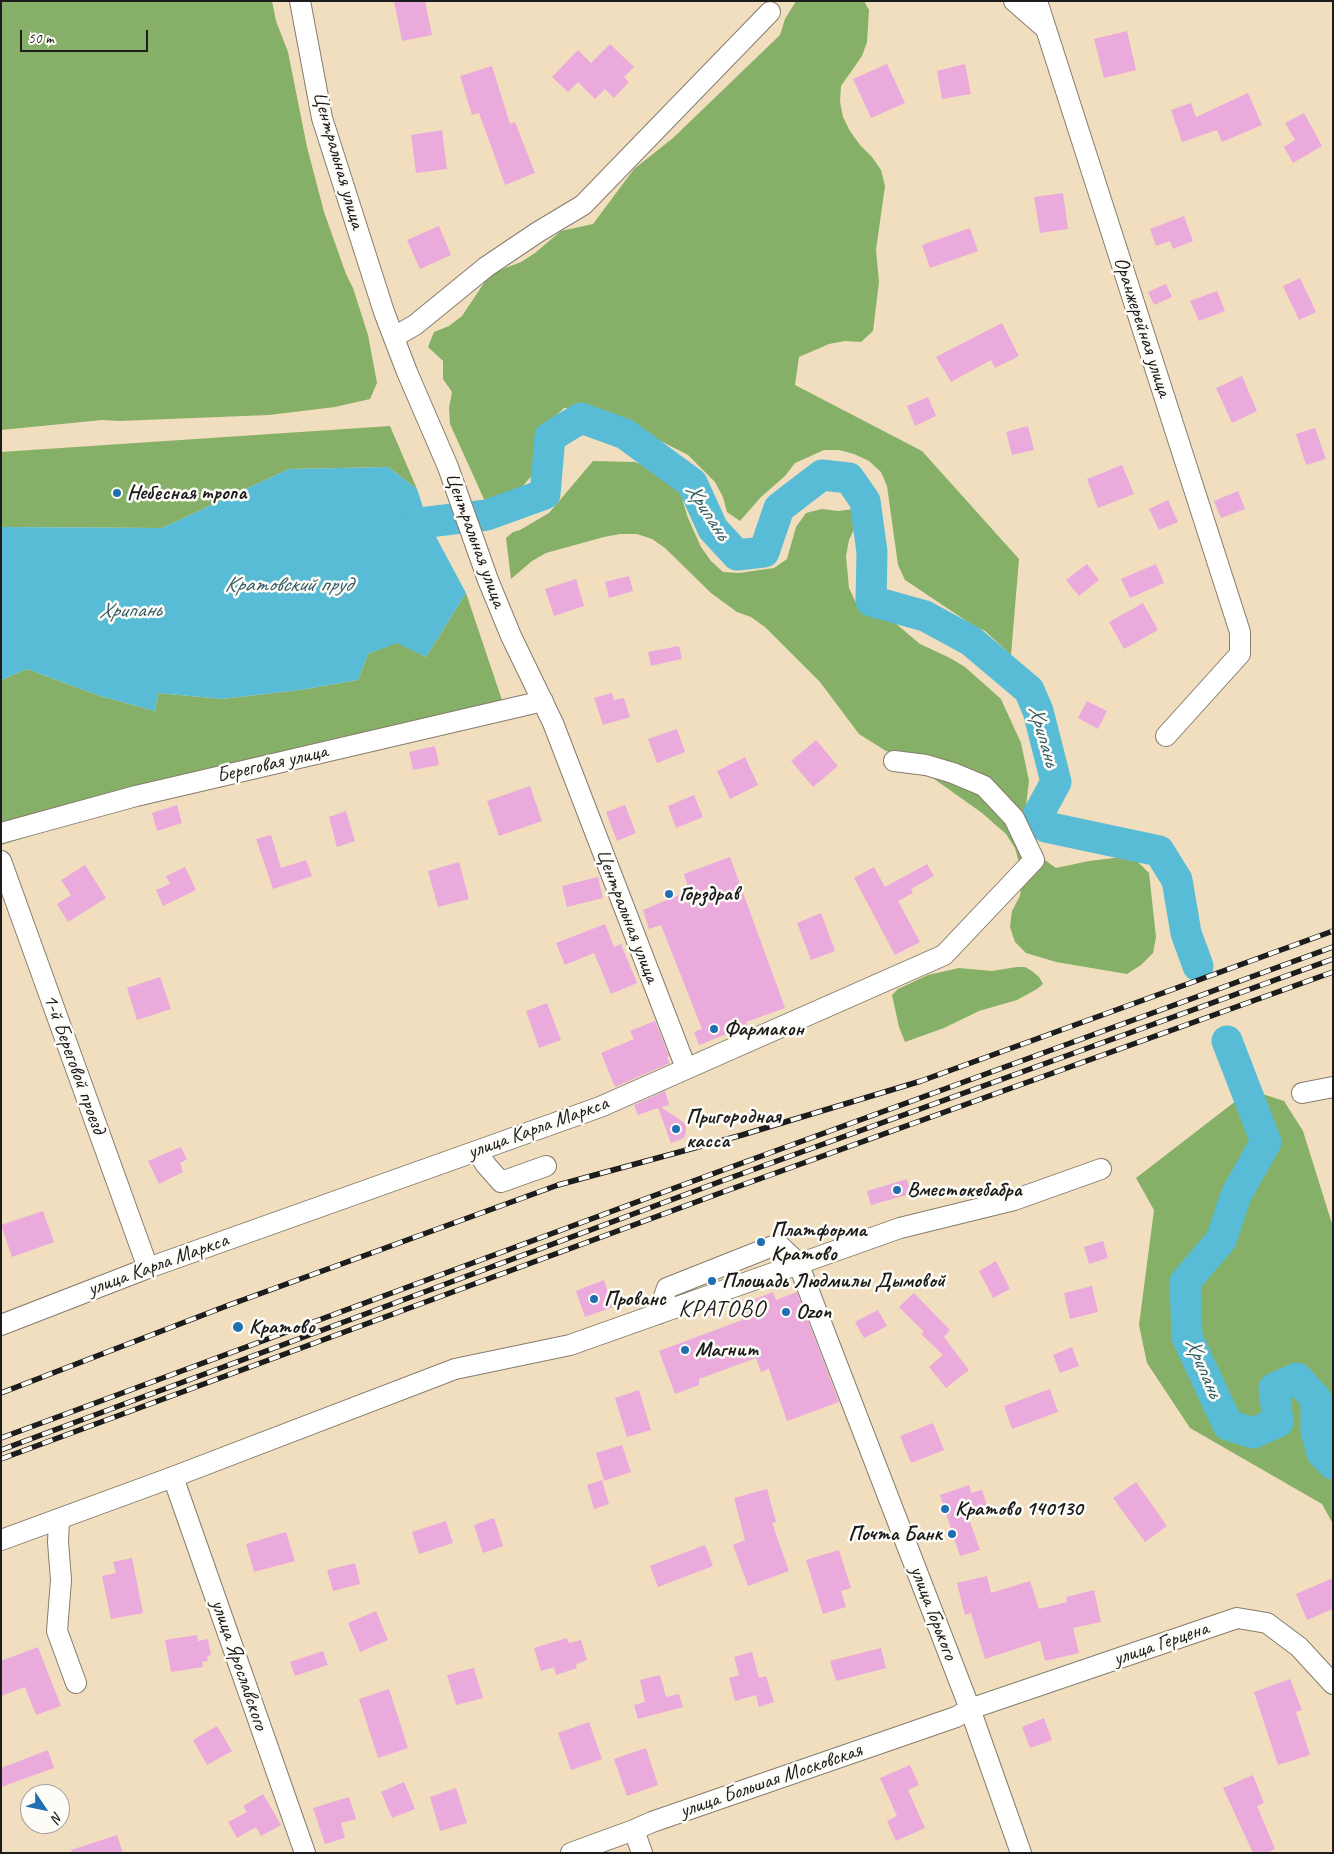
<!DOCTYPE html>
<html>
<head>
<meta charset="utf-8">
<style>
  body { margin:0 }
  #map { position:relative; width:1334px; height:1854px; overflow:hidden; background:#f1debe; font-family:Caveat,sans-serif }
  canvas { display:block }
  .frame { position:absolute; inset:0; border:2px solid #1c1c1c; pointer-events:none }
  .north { position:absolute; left:20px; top:1784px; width:50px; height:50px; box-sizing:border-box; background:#fdfcf7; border:1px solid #a3a29f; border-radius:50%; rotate:124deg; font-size:14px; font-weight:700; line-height:20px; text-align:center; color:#1c1c1c }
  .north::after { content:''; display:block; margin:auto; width:18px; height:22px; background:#1f6fb2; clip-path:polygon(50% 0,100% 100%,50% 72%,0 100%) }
  .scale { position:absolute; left:20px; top:30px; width:128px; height:22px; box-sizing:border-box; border:2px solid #1c1c1c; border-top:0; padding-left:6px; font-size:15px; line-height:18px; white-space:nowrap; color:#1c1c1c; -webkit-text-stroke:4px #fdfcf7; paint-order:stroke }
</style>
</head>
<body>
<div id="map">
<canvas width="1334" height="1854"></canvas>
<div class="frame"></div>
<div class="north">N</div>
<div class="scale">50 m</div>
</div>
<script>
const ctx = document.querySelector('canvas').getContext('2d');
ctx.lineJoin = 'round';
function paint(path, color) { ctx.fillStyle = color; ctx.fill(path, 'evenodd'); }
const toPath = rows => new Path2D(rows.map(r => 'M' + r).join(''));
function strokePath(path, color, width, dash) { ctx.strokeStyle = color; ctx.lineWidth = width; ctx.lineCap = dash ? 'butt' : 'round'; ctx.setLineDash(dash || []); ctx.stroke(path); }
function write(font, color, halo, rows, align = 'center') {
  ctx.font = font + ' Caveat,sans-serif'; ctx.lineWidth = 5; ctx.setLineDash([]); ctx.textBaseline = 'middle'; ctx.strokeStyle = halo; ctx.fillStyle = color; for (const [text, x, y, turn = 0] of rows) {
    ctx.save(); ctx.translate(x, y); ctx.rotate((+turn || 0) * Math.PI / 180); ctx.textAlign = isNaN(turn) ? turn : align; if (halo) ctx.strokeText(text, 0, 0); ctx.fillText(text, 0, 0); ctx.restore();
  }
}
paint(toPath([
  [1,1,272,1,276,21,288,52,307,147,324,212,346,274,353,288,368,335,377,383,370,399,335,407,269,415,119,421,102,420,1,430],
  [796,1,864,1,869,10,867,42,862,56,841,86,840,102,843,117,850,131,860,145,872,157,881,170,885,186,876,250,879,282,873,331,861,342,845,341,829,344,799,357,795,385,922,451,1019,559,1011,655,985,631,971,624,905,580,898,565,887,486,881,472,869,461,854,454,839,450,824,450,795,463,785,476,761,497,740,521,727,512,723,497,715,482,688,455,647,434,620,417,606,411,564,408,537,434,533,474,523,486,510,495,488,508,450,424,449,408,452,392,443,379,443,361,428,347,434,332,449,326,462,316,490,274,521,262,535,253,561,231,593,224,634,169,673,138,780,35,785,19],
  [390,426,417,489,388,467,289,469,162,528,1,527,1,452],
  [593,461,635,462,658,471,680,484,683,502,688,518,701,547,711,561,723,572,739,573,774,568,787,559,796,527,806,513,822,509,838,511,854,509,856,525,849,540,846,556,849,588,856,603,867,614,895,623,920,644,950,658,965,667,1001,699,1021,743,1029,781,1025,814,1027,830,1042,858,1056,868,1089,861,1122,857,1138,862,1149,873,1156,937,1153,953,1141,965,1127,974,1056,962,1026,953,1015,942,1010,927,1012,911,1020,896,1022,880,1019,863,1015,848,1006,834,982,813,902,756,886,751,859,734,820,682,765,627,751,617,737,612,711,593,665,548,652,539,637,534,620,534,604,537,546,553,532,561,511,579,506,538,513,532,520,530,549,513],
  [466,593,508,718,110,812,1,845,1,680,27,669,100,696,155,711,158,693,222,699,300,690,358,680,368,654,397,642,426,657],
  [1017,967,1025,967,1032,971,1039,977,1043,984,1037,989,1017,1000,979,1011,944,1028,905,1042,899,1027,892,995,898,989,928,975,959,968,992,971],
  [1250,1090,1284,1101,1303,1131,1333,1227,1333,1524,1322,1504,1190,1428,1147,1363,1139,1325,1154,1210,1136,1178]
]), '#86b067');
paint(toPath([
  [388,467,417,489,428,522,466,593,426,657,397,643,368,654,358,680,300,690,222,699,158,693,155,711,100,696,27,669,1,680,1,527,162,528,289,469]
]), '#58bcd7');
strokePath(toPath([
  [387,536,428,522,487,515,545,494,550,437,581,418,625,434,692,483,713,529,737,555,764,552,779,508,822,475,849,478,865,501,872,552,871,601,925,616,971,641,1029,690,1038,711,1056,782,1038,815,1046,827,1159,851,1177,880,1186,933,1198,966],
  [1227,1041,1266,1142,1236,1195,1221,1240,1185,1282,1187,1337,1228,1425,1253,1433,1278,1422,1274,1388,1297,1378,1316,1399,1316,1431,1322,1453,1333,1464]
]), '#58bcd7', 31);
paint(toPath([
  [394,1,425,1,432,35,402,41],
  [1127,31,1136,70,1104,78,1094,39],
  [610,44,634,67,624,77,629,82,614,98,605,89,595,99,578,82,568,92,552,77,578,50,591,63],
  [887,64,905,103,871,118,853,79],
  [965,64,971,94,942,99,937,71],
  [492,66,510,124,515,122,535,173,505,185,479,113,472,115,460,76],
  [1248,93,1262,125,1222,142,1217,130,1182,142,1171,110,1191,103,1196,117],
  [1304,113,1322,146,1293,163,1284,147,1295,140,1285,123],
  [442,130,447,169,416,173,411,135],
  [1063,193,1068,229,1040,233,1034,197],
  [1184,216,1193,241,1173,249,1170,241,1156,246,1150,229],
  [439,226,451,255,420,269,407,240],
  [970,228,978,251,930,268,922,245],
  [1300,278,1316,312,1299,320,1283,286],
  [1166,284,1172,297,1154,305,1148,292],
  [1217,291,1225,311,1199,321,1190,301],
  [1002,323,1019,356,995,368,991,360,951,382,936,357],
  [1242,376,1257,411,1232,423,1216,388],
  [928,397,936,416,915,426,907,406],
  [1028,426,1034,450,1012,455,1006,432],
  [1315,428,1326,459,1306,465,1296,434],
  [1122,465,1134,494,1098,508,1087,479],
  [1238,491,1245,509,1221,518,1214,501],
  [1168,500,1178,522,1159,530,1149,509],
  [1087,564,1099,580,1079,596,1066,580],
  [1156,564,1164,583,1130,598,1121,579],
  [629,576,633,591,609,598,605,582],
  [576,579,584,606,554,616,545,589],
  [1143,603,1158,630,1124,649,1109,622],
  [679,646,682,659,651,666,648,652],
  [612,693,614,700,624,698,630,717,603,725,594,698],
  [1087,701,1107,711,1098,729,1078,718],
  [677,729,685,752,657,763,648,739],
  [816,740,838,766,813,787,791,761],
  [435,746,439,765,413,770,409,752],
  [745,757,758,785,730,799,717,771],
  [530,786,542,821,499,836,487,801],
  [694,795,703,817,676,828,668,806],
  [177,805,182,823,157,831,152,813],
  [625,805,636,833,617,841,606,812],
  [346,811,355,841,337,847,329,817],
  [271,835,281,868,306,860,312,876,273,889,256,839],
  [730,857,785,1008,746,1022,747,1026,699,1045,694,1032,702,1029,661,925,649,929,643,910,689,891,684,874],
  [459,862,469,899,438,907,428,871],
  [927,864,934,876,911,889,913,893,898,901,920,942,895,955,854,878,874,867,885,887],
  [85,865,106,898,68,922,57,904,71,895,61,880],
  [185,867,196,890,163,906,156,890,170,884,166,876],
  [598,877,603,898,567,907,562,886],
  [821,913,835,951,811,960,797,923],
  [605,924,614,947,621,944,637,983,611,994,594,953,565,965,556,943],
  [160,977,171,1009,137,1020,127,988],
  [547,1003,561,1040,539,1048,526,1011],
  [655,1021,669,1056,667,1057,670,1063,615,1087,601,1053,634,1039,630,1031],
  [665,1091,669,1105,661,1107,683,1122,686,1126,686,1132,684,1138,671,1143,658,1108,638,1115,634,1105],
  [181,1147,187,1159,180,1163,183,1172,159,1184,148,1161],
  [907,1179,911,1194,871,1205,867,1191],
  [43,1211,54,1242,12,1257,1,1225],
  [1103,1241,1108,1258,1089,1264,1084,1247],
  [996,1261,1010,1289,993,1298,979,1271],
  [604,1280,613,1307,585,1317,576,1291],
  [1092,1286,1098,1312,1070,1319,1064,1293],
  [773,1292,776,1300,797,1292,839,1402,787,1421,769,1369,761,1372,756,1358,699,1379,699,1385,675,1394,659,1351,742,1320,737,1306],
  [914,1293,950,1330,944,1337,969,1370,946,1388,929,1367,943,1355,921,1334,924,1332,899,1307],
  [878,1310,887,1326,864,1338,855,1322],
  [1072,1347,1079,1366,1060,1373,1053,1355],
  [1050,1389,1058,1412,1012,1429,1004,1406],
  [639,1390,651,1430,627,1437,615,1398],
  [933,1423,944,1450,911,1463,900,1436],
  [622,1445,631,1472,604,1481,596,1453],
  [602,1480,609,1504,594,1509,587,1485],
  [1136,1482,1167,1526,1145,1542,1113,1498],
  [969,1485,971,1493,982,1490,987,1506,967,1513,980,1550,960,1556,940,1495],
  [767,1489,776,1522,772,1523,789,1571,748,1586,733,1545,745,1540,734,1498],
  [494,1518,503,1546,483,1553,474,1525],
  [446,1521,453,1543,419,1554,412,1532],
  [286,1532,295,1561,254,1572,246,1544],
  [705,1545,713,1566,658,1587,650,1566],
  [839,1550,851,1588,841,1591,846,1607,823,1614,806,1560],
  [132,1558,143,1613,111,1619,102,1576,116,1573,113,1562],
  [355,1563,360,1584,333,1591,327,1570],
  [987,1576,991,1593,1030,1581,1039,1609,1067,1602,1066,1597,1094,1590,1101,1622,1073,1628,1079,1653,1045,1661,1040,1641,985,1659,971,1613,965,1615,957,1583],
  [1333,1578,1333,1609,1307,1620,1296,1594],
  [376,1611,388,1640,360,1652,348,1623],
  [197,1635,198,1641,208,1639,211,1655,207,1656,208,1661,202,1662,203,1667,171,1672,165,1640],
  [567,1638,569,1643,581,1640,587,1660,576,1664,577,1668,556,1675,554,1667,541,1671,534,1648],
  [38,1647,61,1706,36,1715,25,1687,1,1696,1,1661],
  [881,1648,886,1668,836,1681,830,1661],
  [323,1651,328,1665,295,1676,290,1662],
  [752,1652,759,1678,766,1676,774,1702,759,1707,756,1695,735,1701,729,1678,739,1675,734,1657],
  [474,1668,483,1698,456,1705,447,1675],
  [660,1675,666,1697,679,1694,683,1707,638,1719,634,1705,645,1702,640,1680],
  [1290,1679,1302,1710,1296,1712,1310,1755,1278,1765,1254,1692],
  [389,1689,408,1748,378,1758,359,1699],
  [1044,1718,1052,1740,1030,1748,1022,1727],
  [589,1722,602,1759,571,1770,558,1733],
  [217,1726,232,1751,207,1765,193,1740],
  [646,1748,658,1785,627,1796,614,1759],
  [48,1750,54,1768,1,1787,1,1768],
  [910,1765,919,1785,908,1790,925,1828,896,1841,887,1821,897,1816,880,1778],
  [1253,1775,1264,1803,1257,1806,1275,1849,1267,1853,1253,1853,1223,1788],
  [404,1782,415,1809,392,1818,381,1792],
  [456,1788,467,1823,440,1831,430,1797],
  [263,1794,281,1825,261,1836,256,1827,237,1838,228,1822,247,1812,243,1806],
  [349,1797,356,1819,341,1823,345,1838,325,1844,313,1808],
  [117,1835,123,1853,72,1853,71,1850]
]), '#ebaadc');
const minor = toPath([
  [300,1,322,118,384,312,407,372,448,467,488,580,511,636,553,723,686,1068],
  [1014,1,1046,29],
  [1037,1,1240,632,1240,654,1166,736],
  [394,337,415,325,486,267,538,232,583,205,770,12],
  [1,833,136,796,543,701],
  [1,861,148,1268],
  [1302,1093,1333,1087],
  [477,1151,486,1165,501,1182,546,1166],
  [658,1314,667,1288,778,1244,798,1263,970,1709,1021,1853],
  [1,1325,148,1268,600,1107,944,955,1034,860,1014,818,984,786,953,773,926,765,894,761],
  [173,1477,305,1853],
  [59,1520,58,1542,61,1580,57,1631,76,1683],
  [1,1540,173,1477,455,1369,570,1345,900,1228,1014,1200,1101,1169],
  [634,1830,642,1853],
  [571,1853,634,1830,652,1822,956,1717,970,1709,1237,1618,1267,1623,1299,1647,1333,1684]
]);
strokePath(minor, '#867d6d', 22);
strokePath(minor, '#fff', 20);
const rail = toPath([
  [1,1393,229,1305,558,1185,742,1135,921,1081,1333,931],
  [1,1438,715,1173,1333,947],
  [1,1450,719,1182,1333,959],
  [1,1459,723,1192,1333,972]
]);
strokePath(rail, '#1c1c1c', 5.5);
strokePath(rail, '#fdfcf7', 4, [11]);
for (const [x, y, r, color] of [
  [117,493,5,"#1f6fb2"],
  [669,894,5,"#1f6fb2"],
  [714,1029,5,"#1f6fb2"],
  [676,1129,5,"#1f6fb2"],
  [897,1190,5,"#1f6fb2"],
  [761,1242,5,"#1f6fb2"],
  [712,1281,5,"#1f6fb2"],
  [594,1299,5,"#1f6fb2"],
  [786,1312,5,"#1f6fb2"],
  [238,1327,6,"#1f6fb2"],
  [685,1350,5,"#1f6fb2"],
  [945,1509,5,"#1f6fb2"],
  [952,1534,5,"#1f6fb2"]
]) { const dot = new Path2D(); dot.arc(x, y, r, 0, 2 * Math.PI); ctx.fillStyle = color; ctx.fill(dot); strokePath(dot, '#fdfcf7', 2); }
write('21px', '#1c1c1c', '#fdfcf7', [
  ["Центральная улица",338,160,74],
  ["Оранжерейная улица",1142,327,72],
  ["Центральная улица",475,540,70],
  ["Береговая улица",272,764,-13],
  ["Центральная улица",627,916,69],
  ["1-й Береговой проезд",74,1064,70],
  ["улица Карла Маркса",538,1128,-20],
  ["улица Карла Маркса",158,1265,-20],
  ["улица Горького",933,1613,69],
  ["улица Герцена",1161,1644,-19],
  ["улица Ярославского",239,1665,71],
  ["улица Большая Московская",771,1781,-19]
]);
write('bold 21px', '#1c1c1c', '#fdfcf7', [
  ["Небесная тропа",127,493],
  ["Горздрав",679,894],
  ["Фармакон",724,1029],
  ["Пригородная",686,1117],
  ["касса",686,1141],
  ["Вместокебабра",907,1190],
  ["Платформа",771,1230],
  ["Кратово",771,1254],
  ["Площадь Людмилы Дымовой",722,1281],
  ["Прованс",604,1299],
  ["Ozon",796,1312],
  ["Кратово",249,1327],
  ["Магнит",695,1350],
  ["Кратово 140130",955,1509],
  ["Почта Банк",942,1534,"right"]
], 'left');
write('italic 22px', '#345c67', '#fdfcf7', [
  ["Хрипань",707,512,57],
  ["Кратовский пруд",288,585],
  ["Хрипань",130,611,-1],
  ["Хрипань",1043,736,74],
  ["Хрипань",1203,1368,67]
]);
ctx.letterSpacing = '1px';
write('24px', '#1c1c1c', '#fdfcf7', [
  ["КРАТОВО",722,1310]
]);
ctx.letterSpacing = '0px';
</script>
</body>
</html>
